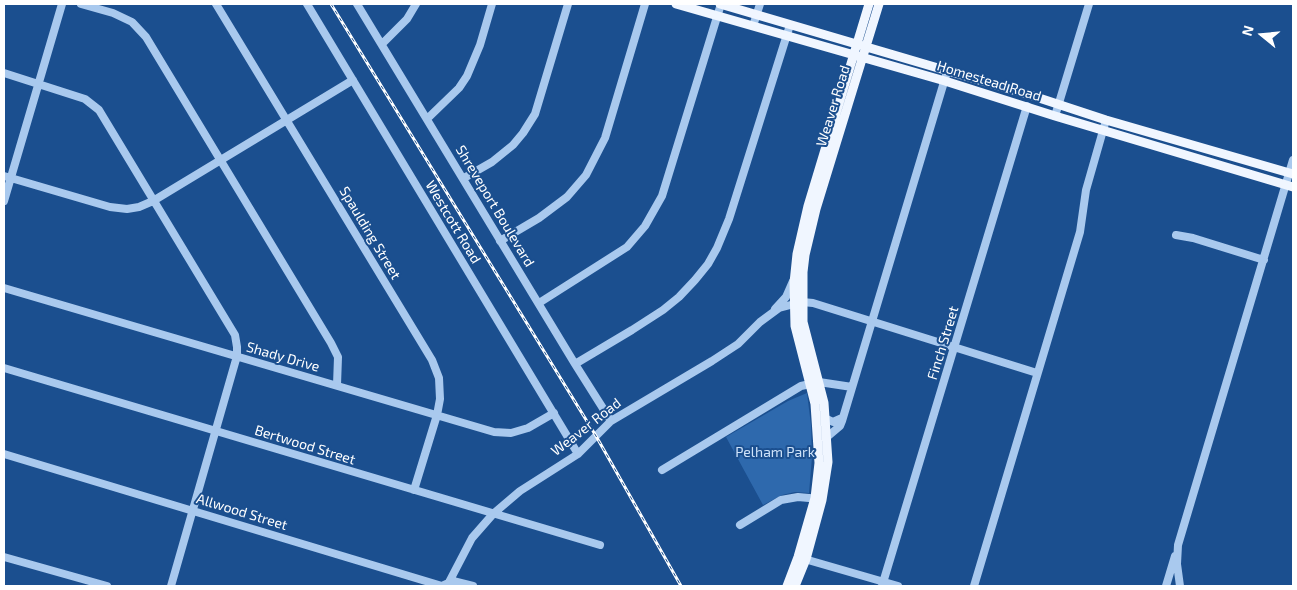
<!DOCTYPE html>
<html>
<head>
<meta charset="utf-8">
<style>
  body { margin:0 }
  #map { position:relative; width:1297px; height:590px; overflow:hidden; background:#1b4f8f; font-family:"Exo 2",sans-serif }
  canvas { display:block }
  .frame { position:absolute; inset:0; border:5px solid #fff; pointer-events:none }
  .north { position:absolute; left:1237px; top:10px; width:50px; height:50px; -webkit-text-stroke:4px #1b4f8f; paint-order:stroke; rotate:287deg; font-size:14px; font-weight:700; line-height:20px; text-align:center; color:#fff }
  .north::after { content:''; display:block; margin:auto; width:18px; height:22px; background:#fff; clip-path:polygon(50% 0,100% 100%,50% 72%,0 100%) }
</style>
</head>
<body>
<div id="map">
<canvas width="1297" height="590"></canvas>
<div class="frame"></div>
<div class="north">N</div>
</div>
<script>
const ctx = document.querySelector('canvas').getContext('2d');
ctx.lineJoin = 'round';
function paint(path, color) { ctx.fillStyle = color; ctx.fill(path, 'evenodd'); }
const toPath = rows => new Path2D(rows.map(r => 'M' + r).join(''));
function strokePath(path, color, width, dash) { ctx.strokeStyle = color; ctx.lineWidth = width; ctx.lineCap = dash ? 'butt' : 'round'; ctx.setLineDash(dash || []); ctx.stroke(path); }
function write(font, color, halo, rows, align = 'center') {
  ctx.font = font + ' "Exo 2",sans-serif'; ctx.lineWidth = 4; ctx.setLineDash([]); ctx.textBaseline = 'middle'; ctx.strokeStyle = halo; ctx.fillStyle = color; for (const [text, x, y, turn = 0] of rows) {
    ctx.save(); ctx.translate(x, y); ctx.rotate((+turn || 0) * Math.PI / 180); ctx.textAlign = isNaN(turn) ? turn : align; if (halo) ctx.strokeText(text, 0, 0); ctx.fillText(text, 0, 0); ctx.restore();
  }
}
paint(toPath([
  [807,393,811,425,812,457,809,493,795,492,782,495,763,505,726,437,788,401]
]), '#2e69ad');
strokePath(toPath([
  [81,4,113,13,132,22,146,37,331,343,338,357,337,385],
  [216,4,432,360,439,378,440,399,437,415,414,490],
  [307,4,578,454],
  [357,4,575,364,611,421],
  [753,26,760,4],
  [382,44,407,19,416,4],
  [4,73,85,99,99,110,235,335,237,347,237,356,171,586],
  [1055,116,1089,4],
  [428,118,459,88,467,76,480,45,492,4],
  [4,176,110,207,127,209,139,207,153,201,353,80],
  [464,178,492,162,513,145,523,133,535,114,568,4],
  [4,201,62,4],
  [1176,235,1193,238,1264,260],
  [500,241,539,218,567,197,586,175,605,138,645,4],
  [4,288,494,432,511,433,528,428,554,413],
  [539,303,627,247,645,226,662,196,721,4],
  [775,309,786,297,793,281],
  [575,364,632,330,663,310,679,297,695,280,708,264,717,248,729,219,790,25],
  [4,368,600,545],
  [825,418,833,422,842,418],
  [827,437,840,426,842,421,947,72],
  [4,454,442,586,453,581,473,586],
  [662,470,801,386,819,382,852,387],
  [740,525,781,500,798,497,820,499],
  [4,557,107,586],
  [801,558,898,586],
  [447,586,472,538,493,514,520,491,578,454,611,421,712,361,738,344,760,322,779,308,802,302,813,303,1037,373],
  [882,586,1027,106],
  [974,586,1080,232,1086,190,1106,120],
  [1166,586,1175,556],
  [1180,586,1177,564,1178,545,1293,160]
]), '#a9c9ee', 8);
strokePath(toPath([
  [676,4,945,81,1055,116,1293,187],
  [720,4,1030,95,1106,120,1293,174],
  [787,586,798,557,815,498,819,463,815,404,795,326,794,283,797,254,808,206,869,4],
  [795,586,806,559,822,500,828,462,824,403,803,322,803,272,805,255,816,209,879,4]
]), '#f0f6ff', 9);
const rail = toPath([
  [331,4,596,436,681,586]
]);
strokePath(rail, '#fff', 3);
strokePath(rail, '#1b4f8f', 1, [4]);
write('14px', '#fff', '#1b4f8f', [
  ["Homestead Road",989,81,17],
  ["Weaver Road",833,106,-73],
  ["Shreveport Boulevard",495,206,59],
  ["Westcott Road",453,222,59],
  ["Spaulding Street",370,233,59],
  ["Finch Street",943,343,-73],
  ["Shady Drive",283,357,16],
  ["Weaver Road",586,427,-38],
  ["Bertwood Street",305,445,17],
  ["Allwood Street",242,512,17]
]);
write('14px', '#cfe3fa', '#1b4f8f', [
  ["Pelham Park",775,452]
]);
</script>
</body>
</html>
